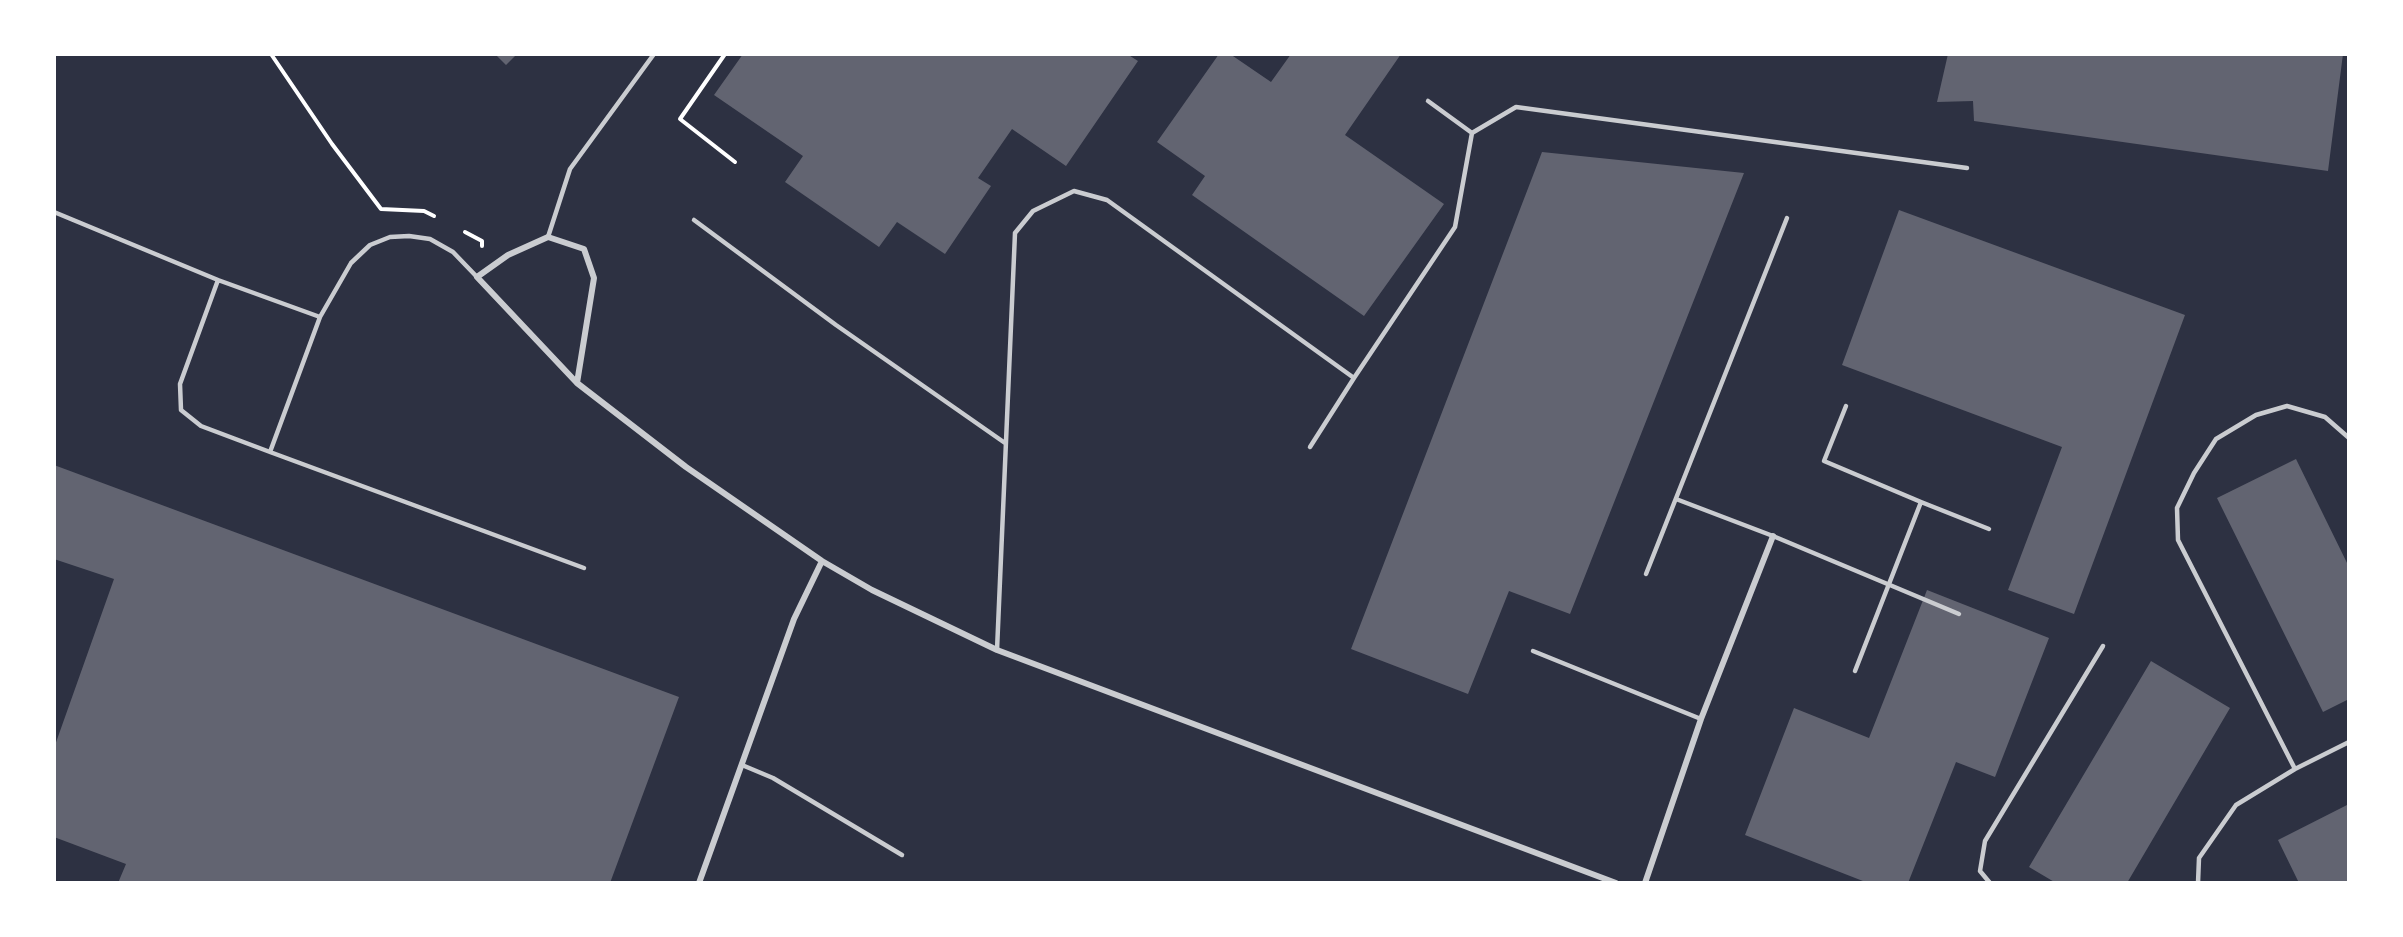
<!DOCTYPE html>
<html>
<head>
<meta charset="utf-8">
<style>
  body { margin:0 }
  #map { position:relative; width:2403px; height:937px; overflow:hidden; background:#2d3142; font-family:"Noto Sans",sans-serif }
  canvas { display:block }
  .frame { position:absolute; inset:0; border:56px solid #fff; pointer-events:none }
</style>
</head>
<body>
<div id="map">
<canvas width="2403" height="937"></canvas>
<div class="frame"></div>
</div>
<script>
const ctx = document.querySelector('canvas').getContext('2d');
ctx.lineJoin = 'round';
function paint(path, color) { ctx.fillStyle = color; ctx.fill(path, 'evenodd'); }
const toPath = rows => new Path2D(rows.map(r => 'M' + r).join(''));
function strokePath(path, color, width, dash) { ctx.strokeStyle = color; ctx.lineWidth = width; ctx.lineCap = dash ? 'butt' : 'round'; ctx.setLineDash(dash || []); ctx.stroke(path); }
paint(toPath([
  [495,54,517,54,506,65],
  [743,54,1127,54,1138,61,1066,166,1012,129,978,178,991,186,945,254,897,222,879,247,785,182,803,156,714,95],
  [1219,54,1230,54,1271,82,1291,54,1401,54,1345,135,1444,204,1364,316,1192,195,1205,176,1157,142],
  [1948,54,2343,54,2328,171,1974,121,1973,101,1937,102],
  [1542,152,1744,173,1570,614,1509,591,1468,694,1351,649],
  [1899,210,2185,315,2074,614,2008,590,2062,447,1842,365],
  [2296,459,2349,567,2349,699,2323,712,2217,498],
  [54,465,679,697,610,883,118,883,126,864,54,837,54,748,114,579,54,559],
  [1927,590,2049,638,1995,777,1956,762,1908,883,1868,883,1745,835,1794,708,1869,738],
  [2151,661,2230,708,2127,883,2056,883,2029,867],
  [2349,804,2349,883,2299,883,2278,840]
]), '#626471');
strokePath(toPath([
  [271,54,332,144,381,209,424,211,434,216],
  [725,54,680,119,735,162],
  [465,232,482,241,482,246]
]), '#fff', 4);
strokePath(toPath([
  [1428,101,1472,133],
  [54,212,218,280],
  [694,220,836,325,1005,443],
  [548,237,570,169,654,54],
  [477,277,453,252,430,239,409,236,390,237,370,245,351,263,320,317,270,452,584,568],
  [1846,406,1824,461,1921,502,1989,529],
  [1310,447,1354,378],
  [270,452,201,426,181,410,180,384,218,280,320,317],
  [1676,499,1773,536,1959,614],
  [1646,574,1787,218],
  [997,650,1015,233,1033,211,1074,191,1107,200,1354,378,1455,227,1472,133,1516,107,1967,168],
  [1533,651,1701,719],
  [1855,671,1921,502],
  [742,765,773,778,902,855],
  [2295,769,2178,540,2177,508,2194,473,2216,439,2256,415,2287,406,2325,417,2349,438],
  [1990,883,1980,871,1985,841,2103,646],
  [2198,883,2199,858,2236,805,2295,769,2349,742]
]), '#caccd0', 4.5);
strokePath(toPath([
  [577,383,594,278,584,249,548,237,508,255,477,277,577,383,686,467,822,561,872,590,997,650,1616,883],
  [699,883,794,619,822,561],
  [1645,883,1701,719,1773,536]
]), '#caccd0', 6);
</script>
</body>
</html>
